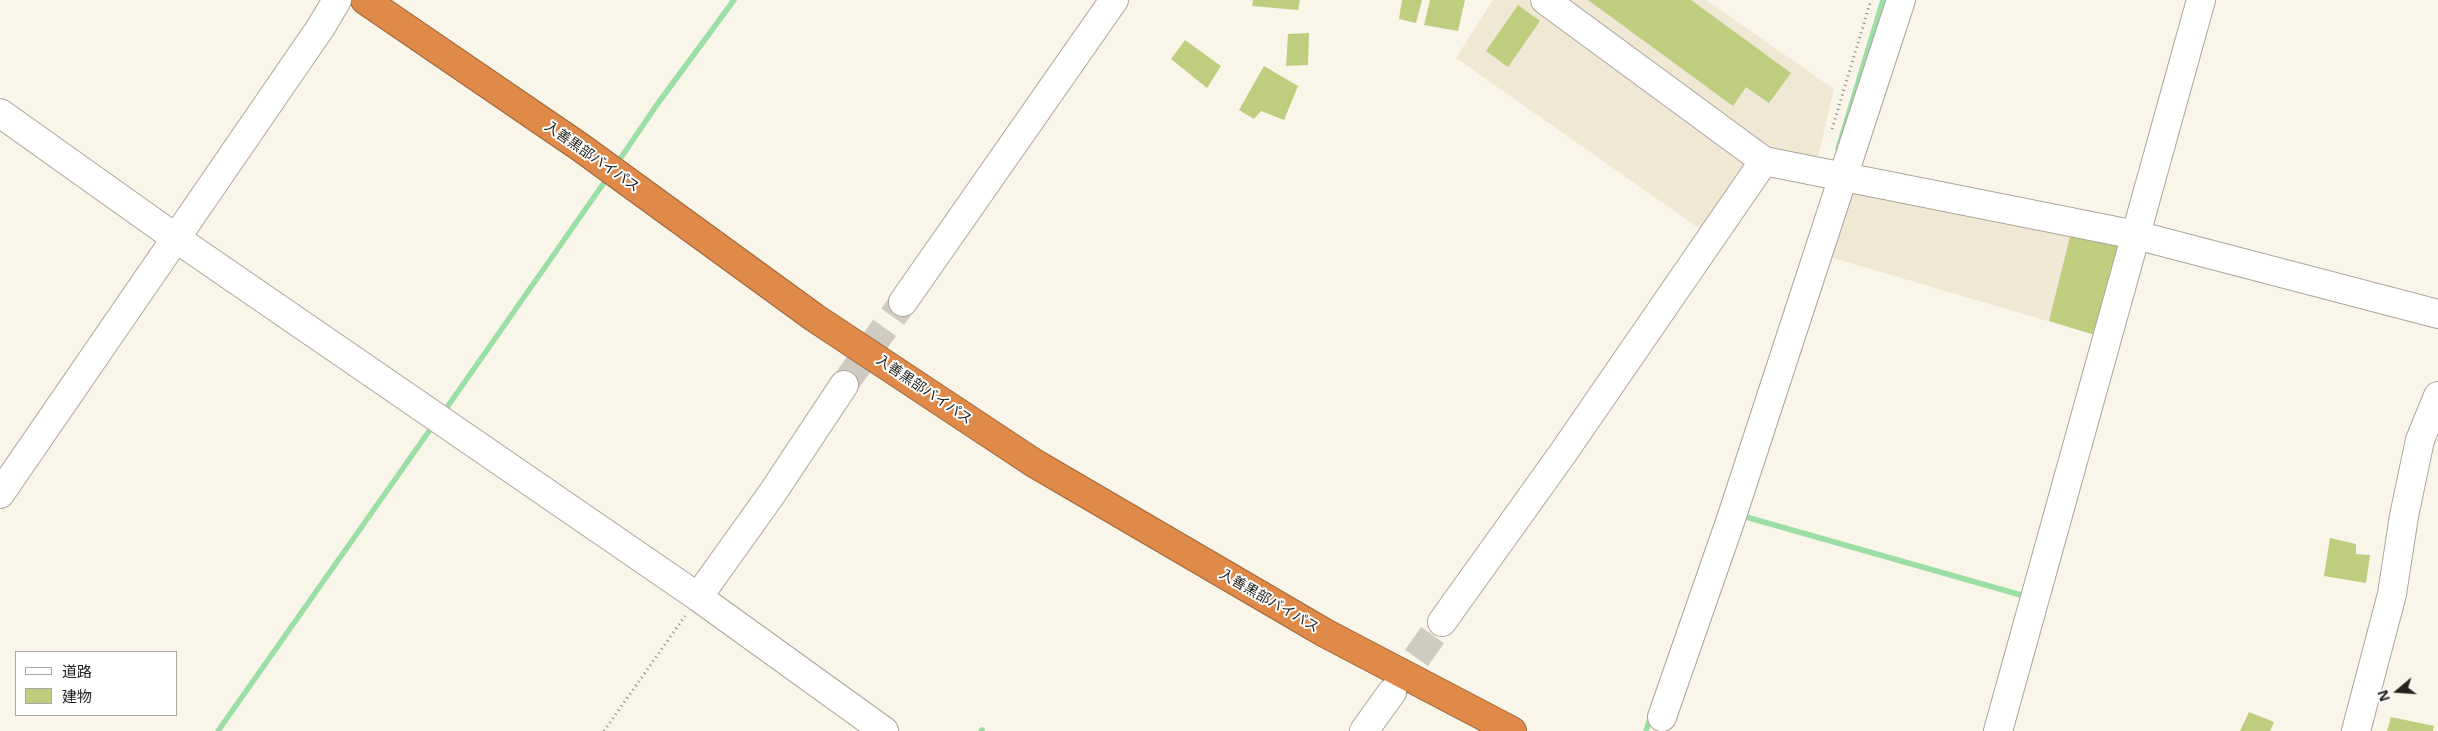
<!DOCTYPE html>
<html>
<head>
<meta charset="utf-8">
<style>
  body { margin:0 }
  #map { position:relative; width:2438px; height:731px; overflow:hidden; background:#faf5e9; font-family:"Noto Sans","Noto Sans JP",sans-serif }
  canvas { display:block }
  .legend { position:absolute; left:15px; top:651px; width:162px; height:65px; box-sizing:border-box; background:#fff; border:1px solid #a7a7a5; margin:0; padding:6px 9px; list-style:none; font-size:15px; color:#24221e }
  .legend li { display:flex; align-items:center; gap:10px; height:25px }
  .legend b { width:25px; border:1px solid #a7a7a5 }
  .north { position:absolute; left:2373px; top:666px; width:50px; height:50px; -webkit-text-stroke:4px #fff; paint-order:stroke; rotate:252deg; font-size:14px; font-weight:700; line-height:20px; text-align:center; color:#24221e }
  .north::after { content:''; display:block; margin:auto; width:18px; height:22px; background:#24221e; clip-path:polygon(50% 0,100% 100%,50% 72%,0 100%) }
</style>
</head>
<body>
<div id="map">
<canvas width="2438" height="731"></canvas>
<ul class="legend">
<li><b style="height:6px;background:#fff"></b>道路</li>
<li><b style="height:14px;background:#bece7e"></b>建物</li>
</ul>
<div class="north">N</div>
</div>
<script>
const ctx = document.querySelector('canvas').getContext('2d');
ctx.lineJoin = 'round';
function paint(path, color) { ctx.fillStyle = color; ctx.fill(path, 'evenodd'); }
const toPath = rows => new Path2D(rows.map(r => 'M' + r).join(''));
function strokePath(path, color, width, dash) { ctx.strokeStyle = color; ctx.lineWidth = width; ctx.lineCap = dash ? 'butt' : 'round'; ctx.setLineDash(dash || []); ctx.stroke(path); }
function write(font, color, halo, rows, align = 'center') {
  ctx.font = font + ' "Noto Sans","Noto Sans JP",sans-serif'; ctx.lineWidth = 4; ctx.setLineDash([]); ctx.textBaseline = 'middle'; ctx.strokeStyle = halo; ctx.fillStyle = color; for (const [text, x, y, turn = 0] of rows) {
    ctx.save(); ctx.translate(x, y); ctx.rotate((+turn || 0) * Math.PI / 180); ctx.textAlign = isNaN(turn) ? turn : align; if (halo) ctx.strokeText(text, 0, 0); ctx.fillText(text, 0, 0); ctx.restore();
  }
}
paint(toPath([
  [1493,0,1706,0,1834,89,1817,161,1764,151,1703,231,1456,58],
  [1850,185,2124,240,2095,335,1830,257]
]), '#f0e7d5');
strokePath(toPath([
  [1838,149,1883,0],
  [616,165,656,106,734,0],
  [443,413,608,177],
  [1739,515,2028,597],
  [218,731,434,424],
  [981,731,982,730],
  [1646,731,1651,715]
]), '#9bdfa6', 5.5);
paint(toPath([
  [1253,0,1300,0,1298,10,1252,6],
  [1402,0,1422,0,1416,23,1399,19],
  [1430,0,1465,0,1458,31,1424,25],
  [1588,0,1691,0,1791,73,1769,103,1746,87,1733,106],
  [1518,5,1540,21,1508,67,1486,51],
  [1309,33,1308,65,1286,66,1288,34],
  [1185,40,1221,66,1207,88,1171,59],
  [1264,66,1298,86,1284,120,1261,111,1254,119,1239,110],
  [2072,229,2124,240,2095,335,2049,321],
  [2330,538,2356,544,2356,554,2370,555,2366,583,2324,576],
  [2249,712,2274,722,2270,731,2240,731],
  [2391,717,2434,726,2433,731,2387,731]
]), '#bece7e');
strokePath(toPath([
  [844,385,903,302],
  [1392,692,1442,622]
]), '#cfcbc0', 28, [28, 14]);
const minor = toPath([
  [1545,0,1764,161,2136,235,2438,314],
  [0,113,177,239,698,597,884,731],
  [903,302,1114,0],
  [0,494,321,27,337,0],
  [698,597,771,495,844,385],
  [1442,622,1563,453,1764,161],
  [1662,717,1731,519,1901,0],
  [1364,731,1392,692],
  [1998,731,2201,0],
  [2356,731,2392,594,2404,516,2420,440,2438,396]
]);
const highway = toPath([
  [365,0,580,147,815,318,1034,463,1325,633,1512,731]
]);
strokePath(minor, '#aba69b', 30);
strokePath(highway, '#9e663a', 30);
strokePath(toPath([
  [1832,129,1871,0],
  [604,731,685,616]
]), '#8a877f', 3, [1, 4]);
strokePath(minor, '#fff', 28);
strokePath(highway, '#e08a49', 28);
write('14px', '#24221e', '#fff', [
  ["入善黒部バイパス",592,157,35],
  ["入善黒部バイパス",924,390,34],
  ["入善黒部バイパス",1269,601,30]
]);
</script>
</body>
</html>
